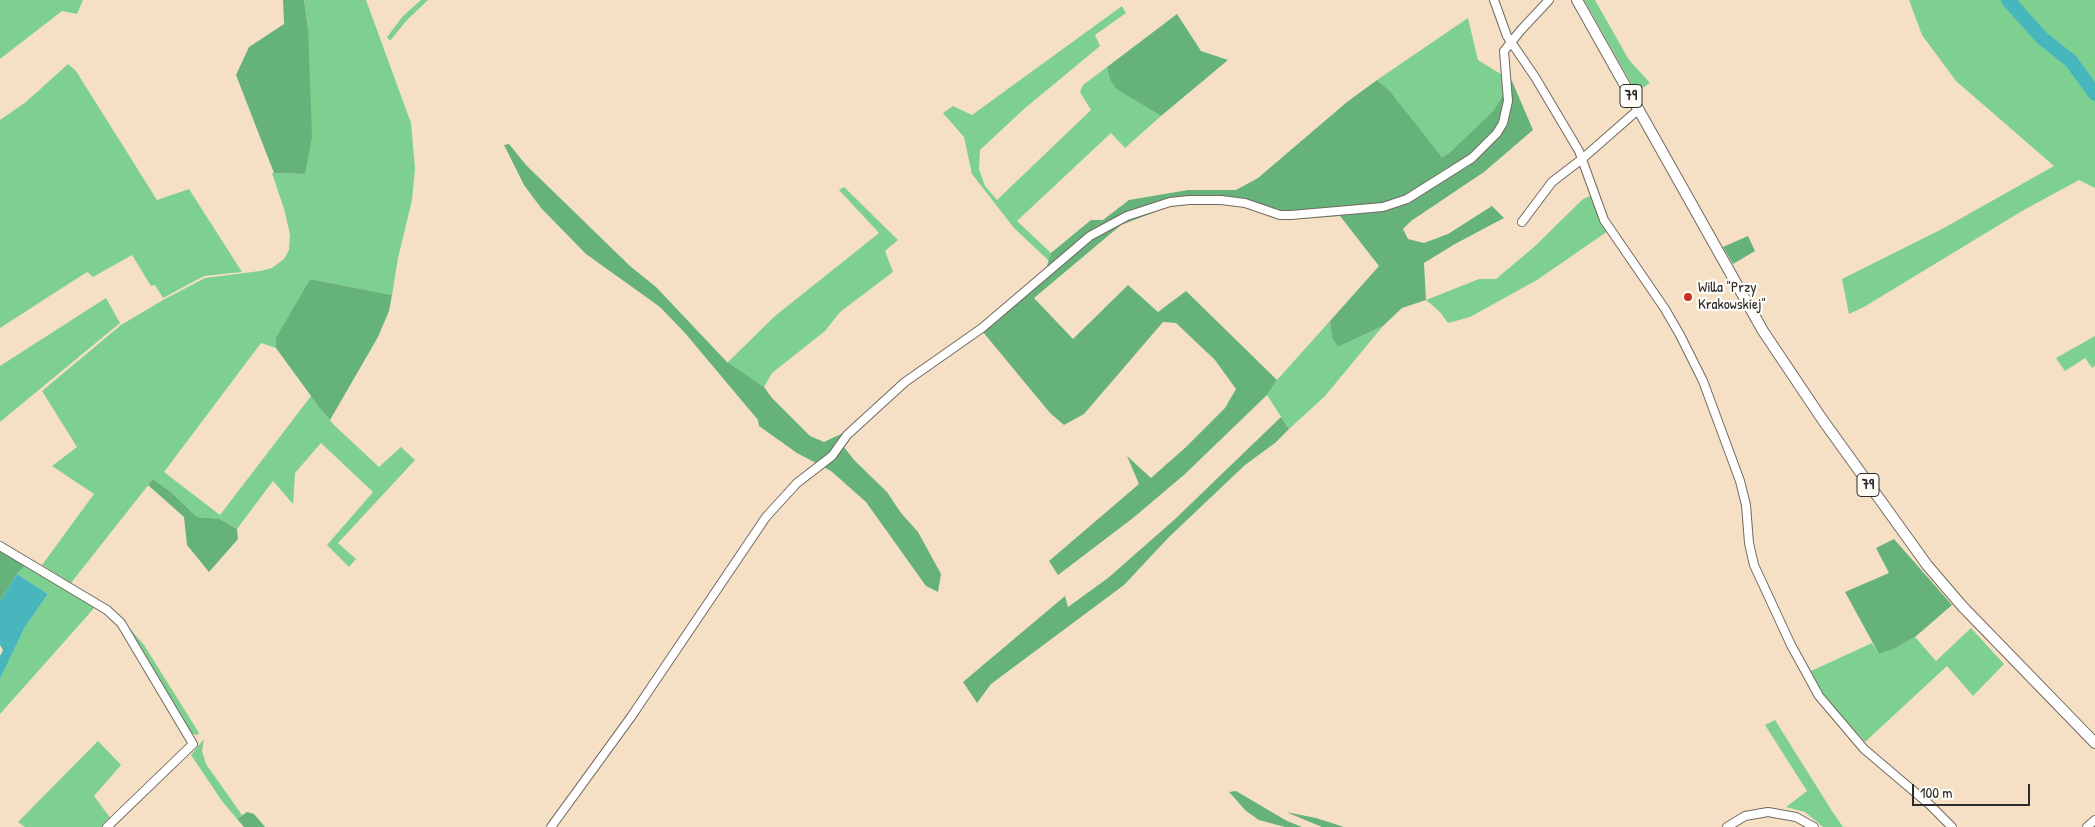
<!DOCTYPE html>
<html>
<head>
<meta charset="utf-8">
<style>
  body { margin:0 }
  #map { position:relative; width:2095px; height:827px; overflow:hidden; background:#f5e0c6; font-family:"Patrick Hand",sans-serif }
  canvas { display:block }
  .scale { position:absolute; left:1912px; top:784px; width:118px; height:22px; box-sizing:border-box; border:2px solid #2b2b2b; border-top:0; padding-left:6px; font-size:15px; line-height:18px; white-space:nowrap; color:#2b2b2b; -webkit-text-stroke:4px #fdfcf7; paint-order:stroke }
</style>
</head>
<body>
<div id="map">
<canvas width="2095" height="827"></canvas>
<div class="scale">100 m</div>
</div>
<script>
const ctx = document.querySelector('canvas').getContext('2d');
ctx.lineJoin = 'round';
function paint(path, color) { ctx.fillStyle = color; ctx.fill(path, 'evenodd'); }
const toPath = rows => new Path2D(rows.map(r => 'M' + r).join(''));
function strokePath(path, color, width, dash) { ctx.strokeStyle = color; ctx.lineWidth = width; ctx.lineCap = dash ? 'butt' : 'round'; ctx.setLineDash(dash || []); ctx.stroke(path); }
function write(font, color, halo, rows, align = 'center') {
  ctx.font = font + ' "Patrick Hand",sans-serif'; ctx.lineWidth = 4.5; ctx.setLineDash([]); ctx.textBaseline = 'middle'; ctx.strokeStyle = halo; ctx.fillStyle = color; for (const [text, x, y, turn = 0] of rows) {
    ctx.save(); ctx.translate(x, y); ctx.rotate((+turn || 0) * Math.PI / 180); ctx.textAlign = isNaN(turn) ? turn : align; if (halo) ctx.strokeText(text, 0, 0); ctx.fillText(text, 0, 0); ctx.restore();
  }
}
paint(toPath([
  [0,0,83,0,77,14,62,11,0,59],
  [304,0,366,0,411,123,415,169,412,200,398,258,392,295,310,279,277,338,276,348,261,343,164,472,220,515,311,396,333,424,379,467,401,447,415,460,338,543,356,559,349,567,327,545,373,492,321,443,295,473,293,504,273,481,237,529,220,519,197,517,171,492,153,479,71,583,42,565,94,494,52,466,77,447,42,391,121,325,163,300,205,278,260,271,272,268,284,259,289,250,290,235,285,212,272,173,305,174,308,28],
  [421,0,428,0,406,21,390,41,387,37,403,16],
  [1584,0,1595,0,1629,60,1650,83,1636,92],
  [1909,0,2095,0,2095,188,2079,180,2022,211,1864,307,1849,314,1842,279,1942,229,2054,166,1956,81,1922,35],
  [1122,6,1126,13,1095,35,1100,46,1024,109,980,150,979,169,985,186,997,200,1091,110,1080,92,1083,85,1107,67,1110,80,1116,89,1161,116,1125,148,1111,133,1017,221,1051,253,1049,261,1014,228,972,174,964,137,943,113,953,106,972,115],
  [1468,18,1478,60,1512,81,1493,111,1449,153,1442,157,1390,91,1377,80],
  [68,64,76,71,157,200,189,189,242,272,204,276,163,298,155,285,151,286,132,255,93,277,87,272,0,328,0,120,26,102],
  [844,187,898,240,885,251,893,272,840,312,825,331,772,373,764,387,727,363,775,316,879,233,839,190],
  [1592,195,1608,231,1537,280,1470,317,1448,323,1440,312,1426,300,1479,279,1496,279,1534,247,1583,199],
  [106,298,120,323,0,422,0,366],
  [1330,321,1332,338,1338,347,1383,326,1325,396,1289,429,1267,395,1277,380],
  [2095,336,2095,366,2092,368,2085,358,2065,371,2056,358],
  [25,565,96,606,0,714,0,679,25,627,48,594,17,574],
  [120,617,144,645,199,733,197,735,190,733],
  [1971,628,2004,664,1973,696,1947,666,1865,742,1823,695,1811,671,1872,643,1879,654,1894,649,1915,637,1936,661],
  [1775,720,1832,811,1843,827,1823,827,1805,812,1786,807,1807,791,1765,725],
  [204,739,202,751,206,764,242,815,237,819,222,801,191,755],
  [98,741,121,765,94,796,111,819,103,827,25,827,18,822]
]), '#7ed091');
paint(toPath([
  [283,0,304,0,308,28,312,137,305,174,274,173,236,75,249,47,284,24],
  [1177,14,1201,51,1228,60,1161,116,1116,89,1110,80,1107,67],
  [1377,80,1390,91,1442,157,1449,153,1493,111,1512,81,1533,130,1484,172,1411,221,1403,229,1408,239,1424,243,1448,234,1492,206,1504,218,1455,244,1424,263,1426,300,1402,308,1383,326,1338,347,1332,338,1330,321,1379,266,1340,216,1282,220,1238,205,1195,204,1168,207,1121,225,1034,298,1073,339,1128,285,1158,312,1186,291,1277,380,1267,395,1185,474,1133,518,1058,575,1049,561,1139,484,1127,456,1151,478,1186,447,1225,408,1236,389,1215,360,1176,323,1163,322,1084,414,1064,425,1050,413,978,326,1046,269,1051,253,1091,220,1103,220,1129,200,1188,190,1236,190,1258,178,1347,102],
  [509,144,526,165,630,266,656,287,727,362,764,387,772,398,810,436,824,442,843,433,844,447,854,460,887,492,901,513,918,532,941,574,938,592,926,586,866,502,831,471,797,453,759,426,758,420,685,333,660,307,586,254,541,208,524,185,504,145],
  [1748,236,1755,251,1733,264,1723,247],
  [310,279,392,295,389,311,378,337,330,420,319,407,276,348,276,338],
  [1281,417,1289,429,1275,443,1245,465,1169,537,1124,585,991,684,977,703,963,682,1065,596,1068,607,1108,578,1174,520],
  [153,479,171,492,197,517,220,519,237,529,238,539,209,572,187,545,184,517,148,485],
  [1894,539,1952,605,1915,637,1894,649,1879,654,1845,592,1889,573,1876,548],
  [0,550,25,565,17,574,0,601],
  [1236,791,1287,821,1302,827,1285,827,1259,820,1246,811,1229,792],
  [247,812,254,814,265,827,244,827,237,819],
  [1286,812,1316,818,1344,827,1322,827]
]), '#66b27b');
paint(toPath([
  [17,574,48,594,25,627,0,679,0,656,3,650,0,645,0,601]
]), '#47b7bd');
strokePath(toPath([
  [2008,0,2042,38,2071,61,2095,94]
]), '#47b7bd', 14);
const minor = toPath([
  [1494,0,1507,36,1535,77,1579,151,1604,220,1665,309,1680,335,1703,381,1740,481,1746,505,1749,543,1754,565,1791,645,1819,696,1864,749,1930,805,1952,827],
  [1522,222,1552,182,1582,159,1639,109],
  [0,546,107,610,121,623,193,744,107,827],
  [551,827,631,717,766,517,797,483,832,456,847,435,905,382,982,328,1090,236,1127,216,1170,202,1189,200,1221,200,1245,203,1280,215,1291,215,1383,207,1407,199,1472,158,1497,133,1503,123,1508,101,1504,51,1521,30,1549,0],
  [1727,827,1745,816,1768,812,1796,817,1814,827],
  [2087,827,2095,820]
]);
const major = toPath([
  [1577,0,1763,331,1822,419,1927,565,1963,607,2095,743]
]);
strokePath(minor, '#726a61', 10);
strokePath(major, '#726a61', 12);
strokePath(minor, '#fff', 8);
strokePath(major, '#fff', 10);
for (const [x, y, r, color] of [
  [1688,297,5,"#c8321e"]
]) { const dot = new Path2D(); dot.arc(x, y, r, 0, 2 * Math.PI); ctx.fillStyle = color; ctx.fill(dot); strokePath(dot, '#fdfcf7', 2); }
for (const [x, y, w] of [
  [1631,96,22],
  [1868,485,22]
]) { const box = new Path2D(); box.roundRect(x - w / 2, y - 11.5, w, 23, 4); ctx.fillStyle = '#fdfcf7'; ctx.fill(box); strokePath(box, '#2b2b2b', 1); }
write('bold 14px', '#2b2b2b', null, [
  ["79",1631,96],
  ["79",1868,485]
]);
write('15px', '#2b2b2b', '#fdfcf7', [
  ["Willa \"Przy",1698,288],
  ["Krakowskiej\"",1698,305]
], 'left');
</script>
</body>
</html>
